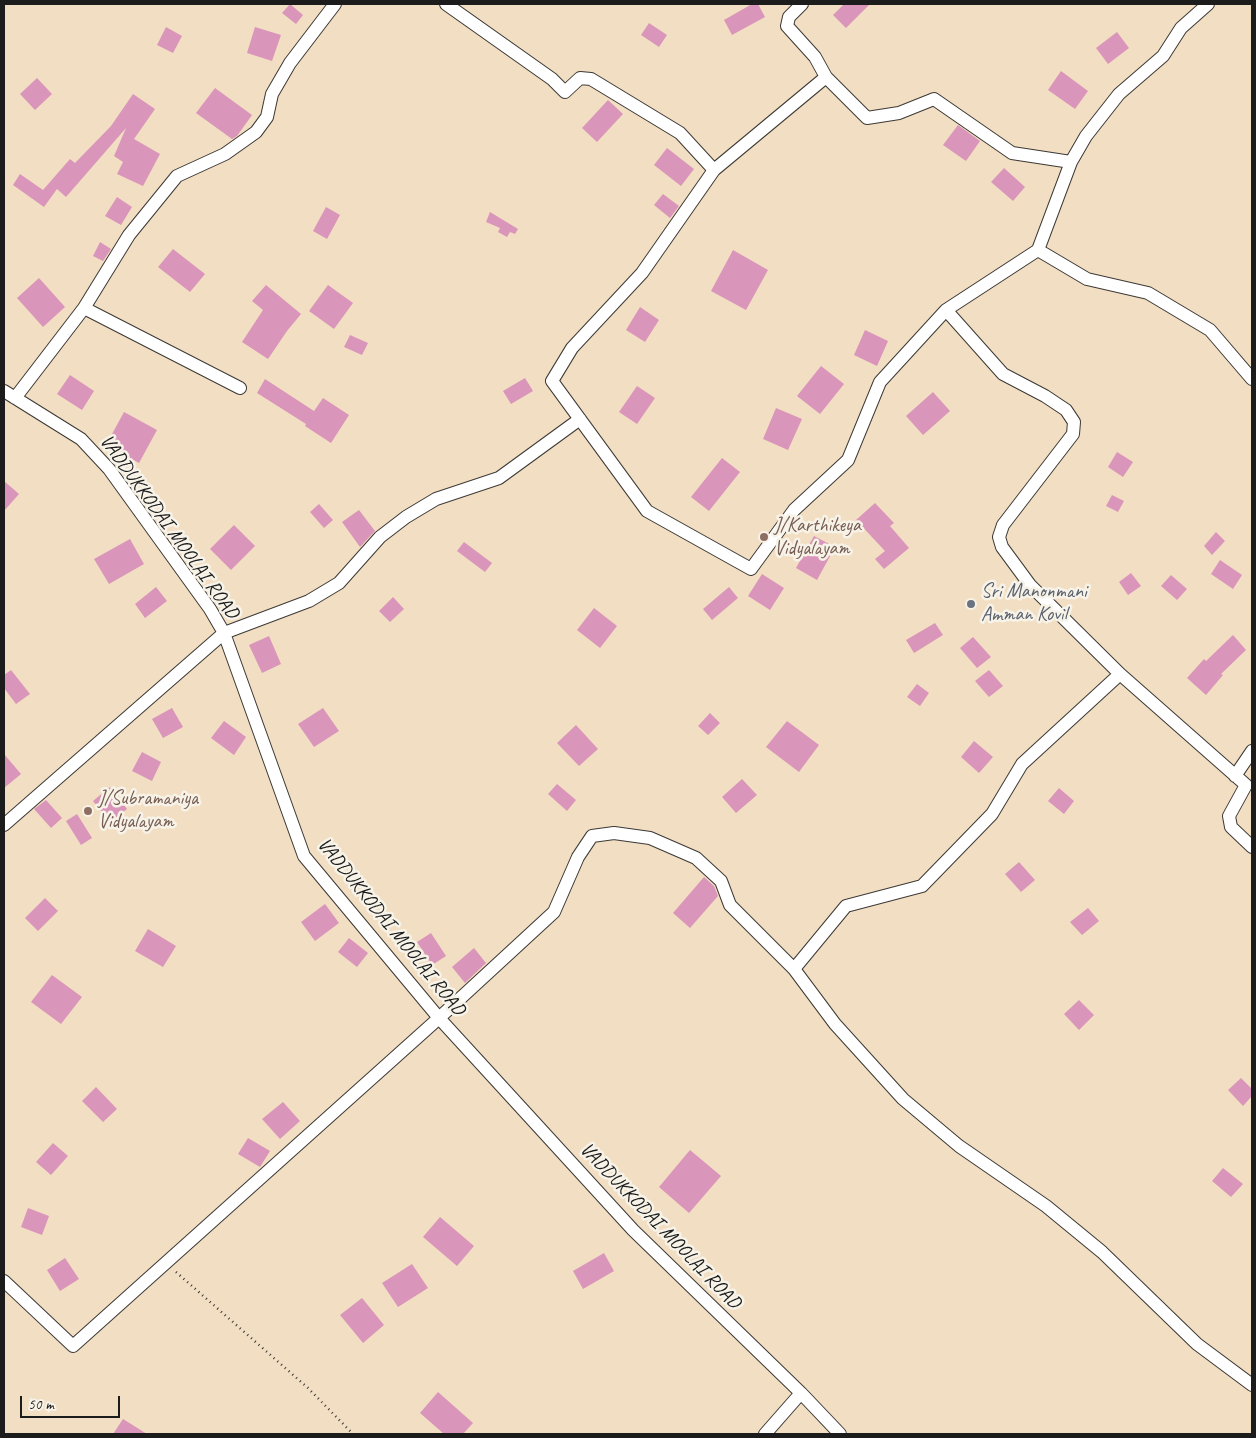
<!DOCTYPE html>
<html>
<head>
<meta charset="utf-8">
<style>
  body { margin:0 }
  #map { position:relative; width:1256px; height:1438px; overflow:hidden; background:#f2dec2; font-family:Caveat,sans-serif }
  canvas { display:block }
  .frame { position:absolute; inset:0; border:5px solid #1c1c1c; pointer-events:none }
  .scale { position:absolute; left:20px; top:1396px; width:100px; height:22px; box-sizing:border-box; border:2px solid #1c1c1c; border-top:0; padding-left:6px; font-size:15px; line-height:18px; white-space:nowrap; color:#1c1c1c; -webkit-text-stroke:4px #f7f3e8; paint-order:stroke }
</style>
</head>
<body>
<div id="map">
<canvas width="1256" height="1438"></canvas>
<div class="frame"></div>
<div class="scale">50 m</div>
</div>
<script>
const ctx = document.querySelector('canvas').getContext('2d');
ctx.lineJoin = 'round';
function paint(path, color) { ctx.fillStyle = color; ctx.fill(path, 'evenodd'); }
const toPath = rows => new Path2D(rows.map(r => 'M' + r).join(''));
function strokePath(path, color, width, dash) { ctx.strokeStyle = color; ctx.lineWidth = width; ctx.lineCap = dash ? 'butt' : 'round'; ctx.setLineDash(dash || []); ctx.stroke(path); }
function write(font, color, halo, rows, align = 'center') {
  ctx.font = font + ' Caveat,sans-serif'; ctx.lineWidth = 5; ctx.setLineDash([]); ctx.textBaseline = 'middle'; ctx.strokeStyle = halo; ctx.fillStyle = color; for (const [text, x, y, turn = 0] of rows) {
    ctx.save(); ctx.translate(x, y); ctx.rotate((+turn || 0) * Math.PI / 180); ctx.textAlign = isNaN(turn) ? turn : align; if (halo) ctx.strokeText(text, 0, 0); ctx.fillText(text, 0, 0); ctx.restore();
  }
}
paint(toPath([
  [290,4,303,15,296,24,282,13],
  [752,4,758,4,765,17,732,35,724,20],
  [844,4,870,4,846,28,833,15],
  [649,23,667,35,659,47,641,35],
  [166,27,182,36,173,53,157,45],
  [255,27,281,35,272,61,247,53],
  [1117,32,1129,48,1108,64,1096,48],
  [1061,71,1088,91,1075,109,1048,90],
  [37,78,52,94,35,110,20,94],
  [215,88,252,115,237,136,232,139,196,113],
  [133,94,155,109,134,139,160,154,143,186,117,174,123,162,114,156,126,128,66,197,57,189,44,207,13,185,20,174,43,190,70,159,75,163,111,126],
  [608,100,623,114,597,142,582,128],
  [958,125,980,141,966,161,943,145],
  [667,148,694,169,681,186,654,165],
  [1004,168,1025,187,1013,201,991,182],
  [663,194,679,206,670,218,654,205],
  [117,197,132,207,121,225,105,216],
  [326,207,340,215,327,239,313,231],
  [490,212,518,229,515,234,510,232,507,237,498,232,500,228,486,222],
  [100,242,111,249,103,261,93,256],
  [173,249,205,274,190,292,158,267],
  [733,250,768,270,746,310,711,291],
  [39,278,65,307,43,327,17,298],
  [266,285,301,314,287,331,268,359,242,342,263,310,252,301],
  [328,285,353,303,334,329,309,311],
  [640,307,659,320,645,342,626,330],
  [865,330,888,341,877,366,854,355],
  [350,335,368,343,362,355,344,347],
  [821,366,844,384,820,414,797,396],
  [70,375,94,391,82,410,57,394],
  [525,378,533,391,511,404,503,391],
  [265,379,314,411,323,398,349,415,331,443,305,426,306,424,257,393],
  [637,386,655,398,637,424,619,412],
  [933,392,950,411,923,435,906,416],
  [776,408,802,419,788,450,763,439],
  [124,412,157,430,139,463,106,445],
  [1117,452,1133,462,1123,477,1108,467],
  [722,458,740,472,709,511,691,497],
  [4,481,19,494,4,511],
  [1112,495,1124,501,1118,512,1106,506],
  [875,503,894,523,890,526,909,548,884,569,875,559,885,551,856,520],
  [319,504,333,520,324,528,310,512],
  [359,510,375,531,360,547,342,522],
  [234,525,255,546,231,570,210,549],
  [1216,532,1225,541,1212,555,1204,546],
  [814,536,835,547,817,580,796,568],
  [130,539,144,564,109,584,94,559],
  [464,542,492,563,485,572,457,551],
  [1220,560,1242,575,1233,589,1211,574],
  [1131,573,1141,586,1128,595,1119,582],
  [762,574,784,588,770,610,748,596],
  [1171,575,1187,589,1177,600,1161,586],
  [156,587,167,601,145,618,135,604],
  [729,587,738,598,712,620,703,609],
  [393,597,404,609,390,622,379,611],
  [594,608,617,626,600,648,577,630],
  [935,623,943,635,914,653,906,640],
  [1233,635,1246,650,1221,674,1223,675,1206,695,1187,678,1204,659,1206,661],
  [269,636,281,664,262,673,249,645],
  [973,637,991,657,977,668,960,648],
  [11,670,30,694,16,704,4,688,4,675],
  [989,670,1003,686,989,697,975,681],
  [917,684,929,693,920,706,907,697],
  [172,708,183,727,163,738,152,719],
  [323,708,339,731,314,747,298,724],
  [710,713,720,723,708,735,698,726],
  [224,721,246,737,234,755,211,738],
  [787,721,819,745,799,772,766,747],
  [576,725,598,749,579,766,557,743],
  [974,741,993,757,979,773,961,757],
  [142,752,161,762,152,781,132,771],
  [4,754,21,774,4,788],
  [742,779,757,795,736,813,722,797],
  [557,784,576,800,567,811,548,794],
  [110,787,127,809,110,822,93,801],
  [1059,788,1074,801,1064,814,1048,801],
  [46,800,62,818,51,828,34,809],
  [77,814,92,838,81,845,66,821],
  [1019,862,1035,880,1021,892,1005,874],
  [704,877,714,886,718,896,690,928,673,913],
  [45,898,58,911,38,931,25,918],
  [325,904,339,923,315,941,301,922],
  [1088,908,1099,921,1082,935,1070,922],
  [148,929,176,946,163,967,135,951],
  [431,933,446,956,432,965,417,942],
  [349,938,368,953,357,967,338,952],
  [474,948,486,963,465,983,452,967],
  [52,975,82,997,61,1024,31,1002],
  [1079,1000,1094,1015,1079,1030,1064,1014],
  [1241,1078,1252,1089,1252,1096,1243,1106,1228,1090],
  [96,1087,117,1109,103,1122,82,1101],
  [283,1102,300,1121,280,1139,262,1119],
  [248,1138,270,1151,260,1167,238,1154],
  [53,1143,68,1156,51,1175,36,1162],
  [690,1150,721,1176,689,1213,659,1187],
  [1223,1168,1243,1184,1231,1197,1212,1181],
  [28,1208,49,1216,42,1235,21,1227],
  [440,1217,474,1246,457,1266,423,1237],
  [604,1253,614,1271,583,1289,573,1271],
  [65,1258,79,1279,60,1291,47,1270],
  [412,1264,428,1288,398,1307,382,1283],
  [362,1298,384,1325,363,1343,340,1315],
  [438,1392,473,1423,463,1434,444,1434,420,1413],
  [123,1419,147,1434,113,1434]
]), '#da95ba');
const minor = toPath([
  [446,4,552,79,565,92,580,78,591,79,680,133,714,170,642,273,572,348,552,381,647,511,751,569,794,510,848,460,880,382,946,310,1038,250,1071,162,1086,136,1119,94,1163,56,1181,28,1208,4],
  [826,77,867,118,899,113,934,99,1012,153,1071,162],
  [714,170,826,77,815,57,787,26,789,17,802,4],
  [1038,250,1087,279,1148,293,1210,330,1252,379],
  [84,308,240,388],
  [946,310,1003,374,1045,396,1066,410,1074,422,1073,434,1003,525,999,537,1002,547,1030,585,1120,674,1246,785,1229,816,1231,827,1252,847],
  [4,391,81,439,109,469,210,609,224,633,304,856,439,1018,633,1230,801,1393,840,1434],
  [15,398,84,308,129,235,177,176,225,154,256,132,267,117,272,94,290,63,335,4],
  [1235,776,1252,751],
  [4,825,224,633,309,601,339,583,380,537,406,517,436,499,499,478,580,419],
  [794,969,846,906,922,886,992,814,1022,764,1120,674],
  [4,1281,73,1346,439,1018,554,912,578,857,592,836,614,833,650,838,696,858,721,881,730,905,794,969,835,1024,903,1099,959,1146,1046,1206,1102,1252,1197,1344,1252,1385],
  [765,1434,801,1393]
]);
strokePath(minor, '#3c3935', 14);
strokePath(toPath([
  [176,1272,308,1388,353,1434]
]), '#3c3935', 2.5, [1, 4]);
strokePath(minor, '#fff', 12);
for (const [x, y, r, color] of [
  [764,537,5,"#8d6e63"],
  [971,604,5,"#6b7280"],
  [88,811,5,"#8d6e63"]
]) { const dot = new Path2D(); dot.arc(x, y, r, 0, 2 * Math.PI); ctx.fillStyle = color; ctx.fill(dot); strokePath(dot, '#f7f3e8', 2); }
write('20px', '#785e54', '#f7f3e8', [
  ["J/Karthikeya",774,526],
  ["Vidyalayam",774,549],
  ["J/Subramaniya",98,799],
  ["Vidyalayam",98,822]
], 'left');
write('20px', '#1c1c1c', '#f7f3e8', [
  ["VADDUKKODAI MOOLAI ROAD",169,527,54],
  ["VADDUKKODAI MOOLAI ROAD",391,927,51],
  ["VADDUKKODAI MOOLAI ROAD",660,1226,46]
]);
write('20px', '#5b616d', '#f7f3e8', [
  ["Sri Manonmani",981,592],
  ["Amman Kovil",981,615]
], 'left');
</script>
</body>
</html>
